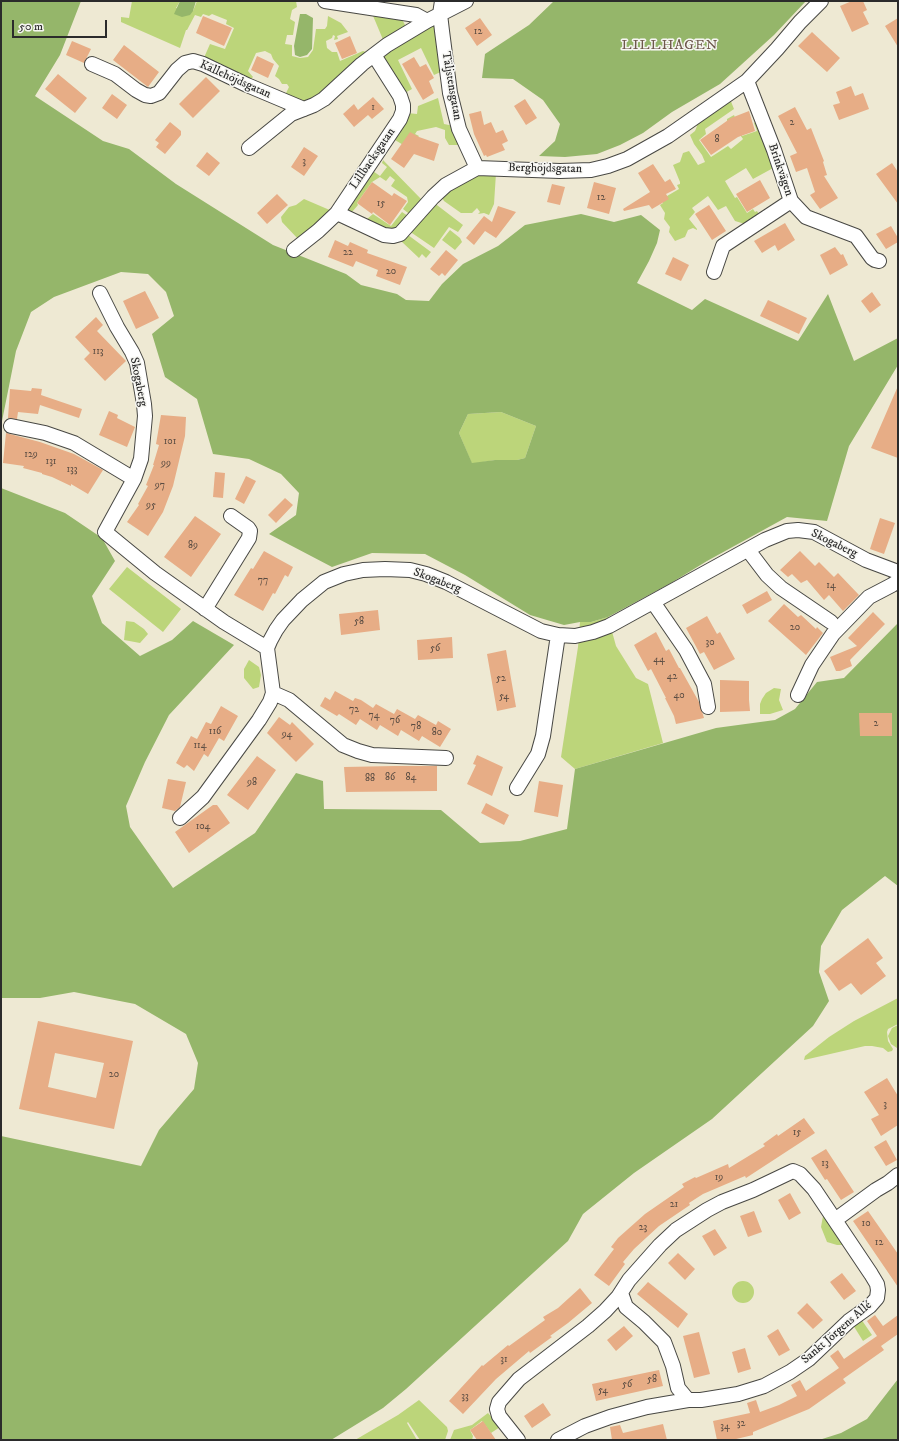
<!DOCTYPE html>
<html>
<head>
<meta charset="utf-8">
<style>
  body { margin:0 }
  #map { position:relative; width:899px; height:1441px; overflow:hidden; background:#eee9d3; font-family:"IM FELL DW Pica",serif }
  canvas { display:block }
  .frame { position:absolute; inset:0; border:2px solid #2b2b2b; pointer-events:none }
  .scale { position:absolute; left:12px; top:20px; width:95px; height:18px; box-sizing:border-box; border:2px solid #2b2b2b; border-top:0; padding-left:5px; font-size:12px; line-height:14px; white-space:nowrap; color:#2b2b2b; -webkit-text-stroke:3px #f6f6f2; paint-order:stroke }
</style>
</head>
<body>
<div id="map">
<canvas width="899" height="1441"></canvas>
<div class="frame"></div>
<div class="scale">50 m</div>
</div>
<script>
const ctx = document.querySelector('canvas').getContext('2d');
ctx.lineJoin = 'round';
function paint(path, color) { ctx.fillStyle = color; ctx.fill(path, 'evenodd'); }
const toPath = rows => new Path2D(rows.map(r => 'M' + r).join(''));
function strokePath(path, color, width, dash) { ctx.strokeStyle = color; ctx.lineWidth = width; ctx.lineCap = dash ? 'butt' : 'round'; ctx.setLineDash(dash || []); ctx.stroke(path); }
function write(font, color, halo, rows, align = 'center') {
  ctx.font = font + ' "IM FELL DW Pica",serif'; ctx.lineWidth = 3; ctx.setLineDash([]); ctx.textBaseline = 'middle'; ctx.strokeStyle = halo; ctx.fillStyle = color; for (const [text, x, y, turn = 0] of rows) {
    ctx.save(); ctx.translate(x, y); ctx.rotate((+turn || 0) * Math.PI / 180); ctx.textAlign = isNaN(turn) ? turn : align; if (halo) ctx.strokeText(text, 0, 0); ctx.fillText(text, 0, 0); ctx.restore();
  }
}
paint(toPath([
  [132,1,180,1,176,8,193,11,197,1,296,1,297,7,292,10,290,19,295,22,293,35,287,35,285,44,292,45,292,56,300,58,308,57,313,50,316,29,325,29,327,26,328,16,341,23,348,32,337,36,338,39,334,40,335,36,333,35,332,38,326,41,327,48,332,52,337,52,340,61,363,51,369,53,307,104,288,100,286,93,289,87,287,84,282,84,279,79,275,76,279,66,273,59,271,54,265,51,256,53,248,71,253,77,249,81,203,60,210,44,225,49,234,28,226,24,227,20,212,14,209,16,203,14,201,17,195,15,187,30,186,30,180,48,121,22,121,17,129,18],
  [371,11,402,19,406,27,384,42],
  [435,24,445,70,434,75,421,48,398,60,412,89,403,94,384,61,383,55,384,52],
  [438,98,444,124,454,126,462,145,449,145,445,138,445,130,436,127,417,131,415,134,419,136,411,144,405,146,395,140,394,136,407,113,417,114,418,106],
  [730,99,734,109,705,129,706,134,699,140,711,157,728,146,731,149,742,140,743,139,731,122,727,121,727,119,734,115,742,136,757,131,754,123,759,120,775,167,753,179,746,168,725,181,735,198,737,197,747,213,753,209,755,212,757,211,760,216,745,224,735,221,726,206,718,210,708,196,692,208,695,212,689,219,697,229,697,230,693,228,688,230,685,237,675,241,669,232,670,227,664,219,665,213,660,205,663,203,662,199,679,189,677,185,680,184,680,182,673,165,680,162,683,153,689,151,698,165,705,162,702,155,694,144,690,135,695,131,697,126,695,123],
  [383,160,422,200,412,216,403,209,408,202,407,197,391,186,395,180,390,176,386,181,380,177,372,182,357,203,358,205,352,212,349,212,346,207,370,169,380,176,387,167,382,163],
  [476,172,496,173,494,204,489,215,484,213,478,214,480,212,477,208,472,213,461,213,444,201,441,196],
  [304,199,332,211,299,240,282,222,281,217,289,207,296,205],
  [433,202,463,225,458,232,449,227,434,248,409,231],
  [402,212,411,218,399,227,390,230,371,223,367,219,373,214,391,226],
  [450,230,460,238,462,242,455,250,442,240],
  [408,235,431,252,426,258,422,254,419,258,401,241],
  [501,412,536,426,525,458,517,460,495,460,472,464,459,433,468,414],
  [127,567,181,609,163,632,109,589],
  [608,617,616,646,636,678,648,684,663,743,575,769,561,757,578,647,580,622,591,622],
  [126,621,134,622,144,629,148,634,140,643,124,640],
  [249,660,259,667,261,675,259,687,253,689,244,678,244,669],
  [774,688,781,689,779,700,783,710,770,714,760,714,760,704,762,699,766,693],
  [898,998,898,1024,888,1029,887,1032,888,1041,893,1049,892,1051,888,1052,883,1048,872,1046,865,1046,804,1060,805,1056,810,1052,829,1037,854,1021],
  [898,1025,898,1047,897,1048,891,1044,888,1036,892,1028],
  [823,1216,843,1243,842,1245,837,1245,827,1242,821,1227],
  '732 1292a11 11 0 1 1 22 0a11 11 0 1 1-22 0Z',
  [861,1319,872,1335,863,1341,853,1325],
  [419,1400,447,1427,448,1431,445,1440,420,1440,408,1422,407,1423,417,1440,355,1440,398,1415],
  [488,1413,500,1427,491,1433,482,1421,470,1430,473,1436,472,1440,450,1440,454,1430,472,1425]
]), '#bcd57a');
paint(toPath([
  [1,1,81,1,60,55,35,96,103,141,129,149,176,184,273,245,346,274,361,285,397,294,406,300,429,301,442,284,463,264,498,246,525,225,581,214,614,222,641,215,660,230,657,243,649,261,637,283,692,310,705,299,798,341,828,294,854,361,898,338,898,365,849,446,827,521,787,517,707,561,671,583,608,617,591,622,580,622,564,625,530,615,465,575,425,554,372,553,332,567,269,534,296,515,299,493,281,474,249,459,213,454,197,399,165,377,152,334,174,316,166,292,148,274,121,272,54,297,31,312,16,351,1,426],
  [501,412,536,426,525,458,517,460,495,460,472,463,459,433,468,414],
  [180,1,196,1,193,11,190,15,182,17,174,14],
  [554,1,806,1,774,35,720,84,672,112,643,133,620,145,597,154,565,157,539,156,555,141,560,124,543,100,513,79,482,78,485,54,529,25],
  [300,14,306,14,313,18,312,49,307,55,300,57,295,55,294,46],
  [1,488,65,513,102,538,115,561,92,596,102,623,140,656,172,640,193,621,234,645,169,715,145,762,126,806,130,827,173,888,255,833,296,773,323,781,324,809,441,810,480,843,520,841,567,829,575,769,716,728,775,720,795,709,817,682,844,678,898,623,898,886,885,876,842,910,821,946,819,972,829,1001,813,1026,712,1119,634,1173,583,1214,568,1241,406,1389,383,1408,331,1440,1,1440,1,1136,141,1166,159,1130,194,1089,198,1063,186,1034,135,1004,74,992,40,998,1,998],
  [898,1379,898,1440,819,1440,841,1433,867,1419]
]), '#95b66a');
paint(toPath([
  [852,1,863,1,867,10,863,12,869,24,852,32,840,6],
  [203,16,232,28,224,46,196,33],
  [480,18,492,35,477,46,465,28],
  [898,18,898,47,885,26],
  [812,32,840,58,827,72,798,46],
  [350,36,357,53,342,59,335,43],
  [72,41,91,49,84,63,66,55],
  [124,45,159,72,148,87,113,60],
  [257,56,274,64,268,78,251,70],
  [414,57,420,67,426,64,434,78,429,81,434,93,423,100,402,64],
  [58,74,87,98,75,113,45,89],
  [206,77,220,91,193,118,179,104],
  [851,86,855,96,863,93,869,109,839,120,833,105,840,103,836,92],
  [112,94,127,105,117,119,102,108],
  [373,97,384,109,372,119,368,115,354,127,343,114,354,104,358,110],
  [525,99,537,118,526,125,514,106],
  [795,107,807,130,811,128,824,161,823,162,827,175,824,176,838,198,820,209,810,195,815,192,807,168,796,172,790,156,797,153,778,116],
  [481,111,484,125,491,122,496,133,503,130,508,141,502,144,505,150,487,157,486,155,484,156,474,134,469,114],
  [749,111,755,131,738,137,711,155,700,140,731,118],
  [170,122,181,131,181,135,165,154,156,147,159,143,155,140],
  [410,132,419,137,439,144,434,161,414,154,404,168,391,159],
  [304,147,318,156,304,176,291,167],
  [207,152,220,163,209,176,196,166],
  [892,163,898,172,898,204,876,174],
  [653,164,665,182,670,179,676,189,666,194,669,199,652,209,649,205,624,211,623,209,650,192,638,173],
  [760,180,770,198,747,212,736,194],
  [372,182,392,196,394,193,407,201,390,225,373,212,372,214,357,203],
  [594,182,616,188,609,214,587,208],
  [552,184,565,187,560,205,547,202],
  [277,194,288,205,267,224,257,213],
  [709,205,726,231,712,240,695,214],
  [498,206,516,212,496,238,485,231,474,245,466,238,484,216,492,222],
  [785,223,795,240,778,251,775,245,762,253,754,241],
  [891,226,898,238,898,242,886,249,876,234],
  [335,240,348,246,350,242,368,250,367,253,407,267,400,285,376,276,378,270,356,261,353,267,328,257],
  [835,247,841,255,843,254,848,265,830,275,820,255],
  [446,250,458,260,445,276,442,273,439,276,430,269],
  [673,257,689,265,681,281,665,274],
  [145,291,159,318,136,329,123,301],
  [872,292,881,305,870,313,861,301],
  [768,300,807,318,799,334,760,316],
  [96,317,103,325,97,331,126,361,105,381,84,359,90,353,75,337],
  [898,386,898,458,871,448],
  [32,388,42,389,41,395,82,409,79,418,40,405,38,414,18,412,17,419,8,418,10,389,31,391],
  [109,411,118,415,117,418,135,427,127,447,99,435],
  [161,415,186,417,185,436,173,486,163,512,148,536,127,522,139,505,138,504,148,486,146,485,154,465,153,465,159,445,156,444],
  [6,433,40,442,74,454,103,470,88,494,71,484,71,486,52,477,42,474,42,473,23,468,24,466,3,463],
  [215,472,225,473,223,498,213,497],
  [246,476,256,481,244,504,235,499],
  [285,498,293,505,276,523,268,515],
  [195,516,221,534,191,577,164,557],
  [880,518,895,523,884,554,870,549],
  [264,551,293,567,288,577,285,575,275,594,273,593,263,611,234,595,251,568,253,569],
  [800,551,815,566,819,562,834,577,838,573,859,595,843,611,829,595,824,600,807,580,801,583,792,574,788,577,780,570],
  [767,591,772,600,747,614,742,605],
  [784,604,798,617,801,615,816,629,817,627,823,633,806,655,768,621],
  [378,610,380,630,341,635,339,614],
  [873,612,885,624,850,660,852,666,840,671,836,671,830,657,857,646,848,638],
  [707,616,717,634,720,632,735,659,714,670,704,652,700,654,686,628],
  [656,632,666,651,669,649,679,668,680,668,699,702,704,718,676,724,674,716,665,698,666,698,651,669,648,671,634,645],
  [452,637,453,658,418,660,417,640],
  [506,650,516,707,497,711,487,654],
  [720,680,749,681,749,700,750,711,720,712],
  [335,691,353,701,355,698,361,700,373,708,376,704,394,714,397,709,415,719,418,715,436,725,438,721,451,729,440,747,422,736,419,741,401,730,398,736,380,725,377,730,360,719,356,725,339,714,337,716,320,706,325,697,330,700],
  [221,706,238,716,224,741,219,738,208,757,204,754,194,771,187,765,184,768,176,763,191,736,197,739,206,722,211,724],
  [859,713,892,713,892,736,860,736],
  [279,717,290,725,292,722,314,744,296,762,267,733],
  [477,755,503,767,492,796,467,784,476,765,473,764],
  [257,756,276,770,248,810,227,795],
  [395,766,437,766,437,791,346,792,344,767],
  [168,779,186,782,180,807,175,811,162,808],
  [539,781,563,785,558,817,534,812],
  [486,803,509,815,504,825,481,813],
  [213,805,217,805,230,823,189,853,175,832],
  [868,938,883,958,876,963,886,976,861,995,851,983,839,991,824,971],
  [38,1021,133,1041,114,1129,19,1109],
  [55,1053,104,1063,96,1098,48,1087],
  [887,1078,898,1096,898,1125,881,1136,871,1119,879,1115,864,1092],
  [804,1118,815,1133,746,1178,745,1176,703,1194,689,1203,690,1205,659,1226,634,1249,623,1262,625,1264,609,1286,594,1275,614,1249,611,1247,618,1238,645,1214,684,1187,682,1184,695,1177,696,1178,728,1164,729,1168,765,1146,763,1144,777,1134,778,1136],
  [886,1140,897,1160,886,1166,874,1147],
  [826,1149,854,1192,841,1200,827,1179,825,1180,811,1158],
  [790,1193,801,1213,789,1220,778,1200],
  [754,1211,762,1232,748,1237,740,1216],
  [868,1211,898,1254,898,1287,853,1221],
  [715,1229,727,1248,714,1256,702,1236],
  [678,1253,695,1269,685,1280,668,1263],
  [842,1273,856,1291,844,1300,830,1282],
  [648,1282,688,1314,678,1328,637,1294],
  [580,1288,592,1303,568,1323,550,1336,552,1337,530,1353,529,1351,496,1379,463,1414,449,1401,482,1365,483,1366,508,1345,509,1346,545,1320,543,1317,558,1308],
  [807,1303,823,1320,813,1329,797,1313],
  [875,1315,883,1326,898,1315,898,1334,881,1346,884,1350,843,1379,846,1383,809,1409,753,1432,753,1435,732,1440,717,1440,713,1421,750,1413,747,1403,756,1400,760,1412,779,1405,797,1396,791,1385,800,1380,806,1391,839,1368,830,1356,838,1350,844,1359,877,1336,867,1321],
  [624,1326,633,1336,616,1351,607,1340],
  [778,1329,790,1350,779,1356,767,1336],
  [699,1332,710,1374,694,1378,683,1336],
  [745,1348,751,1369,738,1373,732,1352],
  [659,1370,663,1386,596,1401,592,1384],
  [543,1403,551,1415,532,1428,524,1416],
  [483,1421,496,1440,477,1440,470,1430],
  [663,1424,667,1440,612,1440,610,1427,620,1425,623,1433]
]), '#e7ad86');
const street = toPath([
  [325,1,416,15,427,21],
  [442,1,440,14,442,31,450,93,459,129,477,168],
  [92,64,115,74,136,90,145,95,151,96,159,93,177,70,185,63,193,61,203,64,247,85,304,109],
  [747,81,774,150,791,201,806,217,856,236,872,258,875,260,879,261],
  [249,148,291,114,314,105,324,99,362,64,387,45,427,21,466,1],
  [337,213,384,235,393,236,400,234,433,197,446,185,477,168,560,171,591,170,608,166,627,159,668,136,747,81,777,49,800,22,821,1],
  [294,250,318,231,337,213,400,119,403,111,403,105,400,96,374,55],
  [714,272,723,246,791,201],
  [100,293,117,327,132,352,137,363,144,404,145,416,141,459,134,479,105,532,155,573,224,622,267,648],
  [11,426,45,433,74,443,134,479],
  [748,550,767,575,781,588,831,622],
  [653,602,686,650,704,684,708,707],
  [205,609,249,538,250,531,248,528,231,516],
  [273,693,267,648,270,641,276,630,283,620,302,600,324,582,344,574,363,570,385,569,410,570,426,574,446,582,541,631,558,635,575,636,593,632,609,626,765,540,787,531,798,530,814,532,866,560,898,572],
  [798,695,812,665,833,634,869,597,892,585,898,581],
  [517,788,538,754,543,736,558,635],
  [180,818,203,797,259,720,270,702,273,693,289,700,343,745,358,751,372,755,446,758],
  [835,1220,876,1190,888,1183,898,1175],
  [621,1293,626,1307,644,1322,664,1342,673,1366,678,1388,688,1400],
  [518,1440,499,1416,497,1409,499,1402,519,1379,588,1326,605,1311,618,1297,629,1280,660,1245,676,1230,707,1210,722,1202,753,1190,793,1171,800,1174,814,1189,871,1274,877,1284,878,1290,877,1298,870,1306,849,1321,809,1359,790,1372,764,1386,738,1394,701,1400,688,1400,647,1407,610,1417,585,1426,558,1440]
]);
strokePath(street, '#484844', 16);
strokePath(street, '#fff', 14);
write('10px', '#5a4c42', null, [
  ["12",478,32],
  ["1",373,108],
  ["2",792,123],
  ["8",717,140],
  ["3",304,162],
  ["12",601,198],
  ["15",381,204],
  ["22",348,253],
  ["20",391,272],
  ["113",98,352],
  ["101",170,442],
  ["129",31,455],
  ["131",51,462],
  ["99",166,464],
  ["133",72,470],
  ["97",160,486],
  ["95",151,506],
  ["89",193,546],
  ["77",263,581],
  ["14",831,586],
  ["58",359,622],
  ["20",795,628],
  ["30",710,643],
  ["56",435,649],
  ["44",659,660],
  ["42",672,677],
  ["52",501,679],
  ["40",679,696],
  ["54",504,697],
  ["72",354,710],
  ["74",374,716],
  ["76",395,721],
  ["2",876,724],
  ["78",416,727],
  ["116",215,732],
  ["80",437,733],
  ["94",287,735],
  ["114",200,746],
  ["86",390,778],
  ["84",411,778],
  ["88",370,779],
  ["98",252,783],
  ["104",203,827],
  ["20",114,1075],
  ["3",885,1105],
  ["15",797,1133],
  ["13",825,1164],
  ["19",719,1178],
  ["21",674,1205],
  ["10",866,1224],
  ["23",643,1228],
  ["12",879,1243],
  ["31",504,1360],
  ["58",652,1380],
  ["56",627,1385],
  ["54",603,1391],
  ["33",465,1397],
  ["32",741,1424],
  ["34",725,1427]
]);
write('12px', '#2b2b2b', '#f6f6f2', [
  ["Källehöjdsgatan",235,80,24],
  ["Täljstensgatan",451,86,80],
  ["Lillbacksgatan",373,159,-56],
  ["Berghöjdsgatan",545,169,1],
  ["Brinkvägen",780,170,71],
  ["Skogaberg",138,382,79],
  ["Skogaberg",834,544,26],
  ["Skogaberg",437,581,21],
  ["Sankt Jörgens Allé",837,1333,-41]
]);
ctx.letterSpacing = '1px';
write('14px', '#6d584b', '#f6f6f2', [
  ["LILLHAGEN",670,46]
]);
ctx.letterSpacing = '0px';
</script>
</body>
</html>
